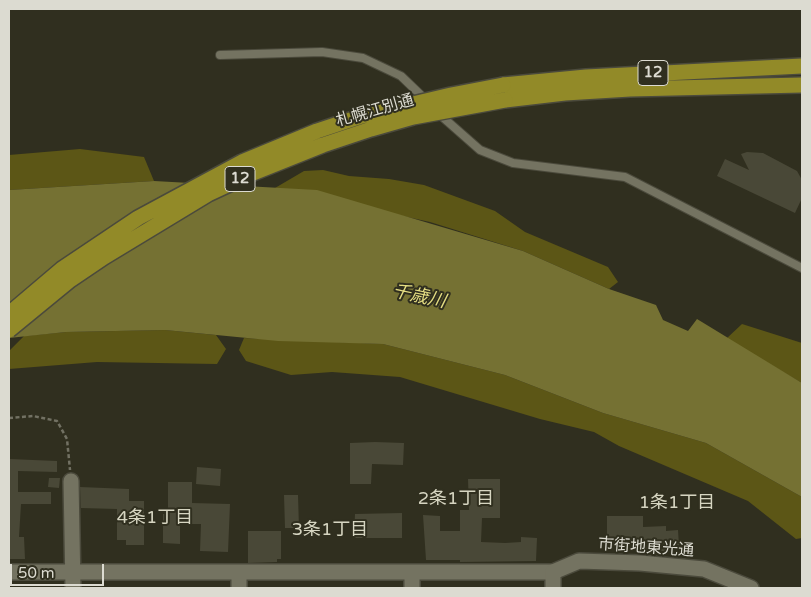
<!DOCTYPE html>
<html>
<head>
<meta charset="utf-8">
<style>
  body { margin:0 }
  #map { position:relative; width:811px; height:597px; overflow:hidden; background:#302f1f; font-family:"Varela Round",sans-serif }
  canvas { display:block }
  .frame { position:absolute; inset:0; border:10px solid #dcdbd1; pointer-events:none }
  .scale { position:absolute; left:10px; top:564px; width:94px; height:22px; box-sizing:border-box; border:2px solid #dcdbd1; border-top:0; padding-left:6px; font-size:15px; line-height:18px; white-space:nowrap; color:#dcdbd1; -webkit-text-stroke:4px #302f1f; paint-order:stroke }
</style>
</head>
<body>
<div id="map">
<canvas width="811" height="597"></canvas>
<div class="frame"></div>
<div class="scale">50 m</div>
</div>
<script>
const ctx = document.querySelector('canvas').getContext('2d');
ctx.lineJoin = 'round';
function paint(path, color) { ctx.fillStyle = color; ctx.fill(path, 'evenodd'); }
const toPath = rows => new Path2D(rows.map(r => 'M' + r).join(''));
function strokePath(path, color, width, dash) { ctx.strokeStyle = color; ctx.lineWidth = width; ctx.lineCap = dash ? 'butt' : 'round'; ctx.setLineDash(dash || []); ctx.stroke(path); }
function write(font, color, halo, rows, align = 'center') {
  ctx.font = font + ' "Varela Round","Noto Sans JP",sans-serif'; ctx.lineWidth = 4; ctx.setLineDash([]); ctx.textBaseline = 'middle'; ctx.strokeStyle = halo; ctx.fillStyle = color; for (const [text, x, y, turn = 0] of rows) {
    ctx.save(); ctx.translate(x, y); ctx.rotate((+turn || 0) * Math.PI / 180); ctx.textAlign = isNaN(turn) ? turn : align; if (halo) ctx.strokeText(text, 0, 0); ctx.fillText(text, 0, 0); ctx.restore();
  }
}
paint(toPath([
  [80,149,144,157,154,181,9,190,9,155],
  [323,170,349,176,389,179,424,185,495,211,525,232,608,267,618,282,609,289,523,251,430,222,275,188,304,171],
  [742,324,802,343,802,383,726,339],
  [165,330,216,335,226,349,217,364,97,362,9,369,9,351,24,336,66,332],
  [244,338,383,344,505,375,603,413,706,443,802,497,802,538,796,539,748,501,619,446,594,432,540,419,400,377,332,372,291,375,246,361,239,350]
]), '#5c5616');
paint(toPath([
  [154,181,317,190,523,251,609,289,656,305,663,320,688,331,697,319,802,383,802,497,706,443,603,413,505,375,383,344,278,341,165,330,66,332,9,338,9,190]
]), '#757133');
paint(toPath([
  [747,152,763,153,797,171,802,180,802,198,795,213,717,176,725,159,749,170,741,154],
  [375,442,404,443,403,465,372,464,371,484,350,484,350,443],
  [9,459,57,461,57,472,18,471,18,492,51,492,51,504,21,504,19,537,24,537,25,559,9,559],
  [197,467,221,469,220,486,196,484],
  [49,478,60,478,59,488,48,487],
  [468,479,500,479,500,518,482,518,481,542,505,543,521,542,521,537,537,538,536,561,460,562,460,560,426,560,423,515,440,516,440,531,460,531,460,510,469,510],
  [168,482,192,482,192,503,230,504,228,552,200,551,201,524,180,524,180,544,163,543,163,514,168,514],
  [80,487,129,489,129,501,144,501,144,545,126,545,126,540,117,540,117,509,81,508],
  [284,495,298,495,299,528,285,528],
  [402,513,402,538,354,538,355,514],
  [607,516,643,516,643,527,666,526,666,531,678,530,679,546,674,546,674,551,639,551,640,539,607,539],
  [248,531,281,531,281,559,277,559,277,562,248,563]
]), '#494837');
const service = toPath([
  [220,55,322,52,363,58,401,76,427,101],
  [438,113,480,150,513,163,625,177,802,268]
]);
const minor = toPath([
  [71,481,73,588],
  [9,572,553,572],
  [239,572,239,588],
  [412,588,412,572]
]);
const tertiary = toPath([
  [553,588,553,572,579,561,640,563,704,569,751,588]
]);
const trunk = toPath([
  [503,85,586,77,802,66],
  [505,100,565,93,630,89,802,85]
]);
strokePath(service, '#4b4a3c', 10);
strokePath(minor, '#4b4a3c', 18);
strokePath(tertiary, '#4b4a3c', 18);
strokePath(trunk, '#4b4a3c', 18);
strokePath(toPath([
  [9,418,33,416,57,421,67,439,70,470]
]), '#727163', 2.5, [4, 2.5]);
strokePath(service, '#747361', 8);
strokePath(minor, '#747361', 15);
strokePath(tertiary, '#747361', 15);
strokePath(trunk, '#928a28', 15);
const trunkBridge = toPath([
  [9,314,62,269,138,218,242,162,317,131,362,116,451,95,503,85],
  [9,330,70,280,104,257,208,194,253,173,323,145,371,129,413,117,505,100]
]);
strokePath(trunkBridge, '#4b4a3c', 18, []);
strokePath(trunkBridge, '#928a28', 15);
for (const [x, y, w] of [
  [653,73,30],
  [240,179,30]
]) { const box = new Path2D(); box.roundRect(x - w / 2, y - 12.5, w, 25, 4); ctx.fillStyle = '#302f1f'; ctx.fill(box); strokePath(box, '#dcdbd1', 1); }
write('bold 15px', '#dcdbd1', null, [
  ["12",653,73],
  ["12",240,179]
]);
write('16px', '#dcdbd1', '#302f1f', [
  ["札幌江別通",375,111,-16],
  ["市街地東光通",646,548,4]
]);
write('italic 18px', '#e4dd82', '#302f1f', [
  ["千歳川",419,297,12]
]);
write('18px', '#d6d5c1', '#302f1f', [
  ["2条1丁目",456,499],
  ["1条1丁目",677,503],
  ["4条1丁目",155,518],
  ["3条1丁目",330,530]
]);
</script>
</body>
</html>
